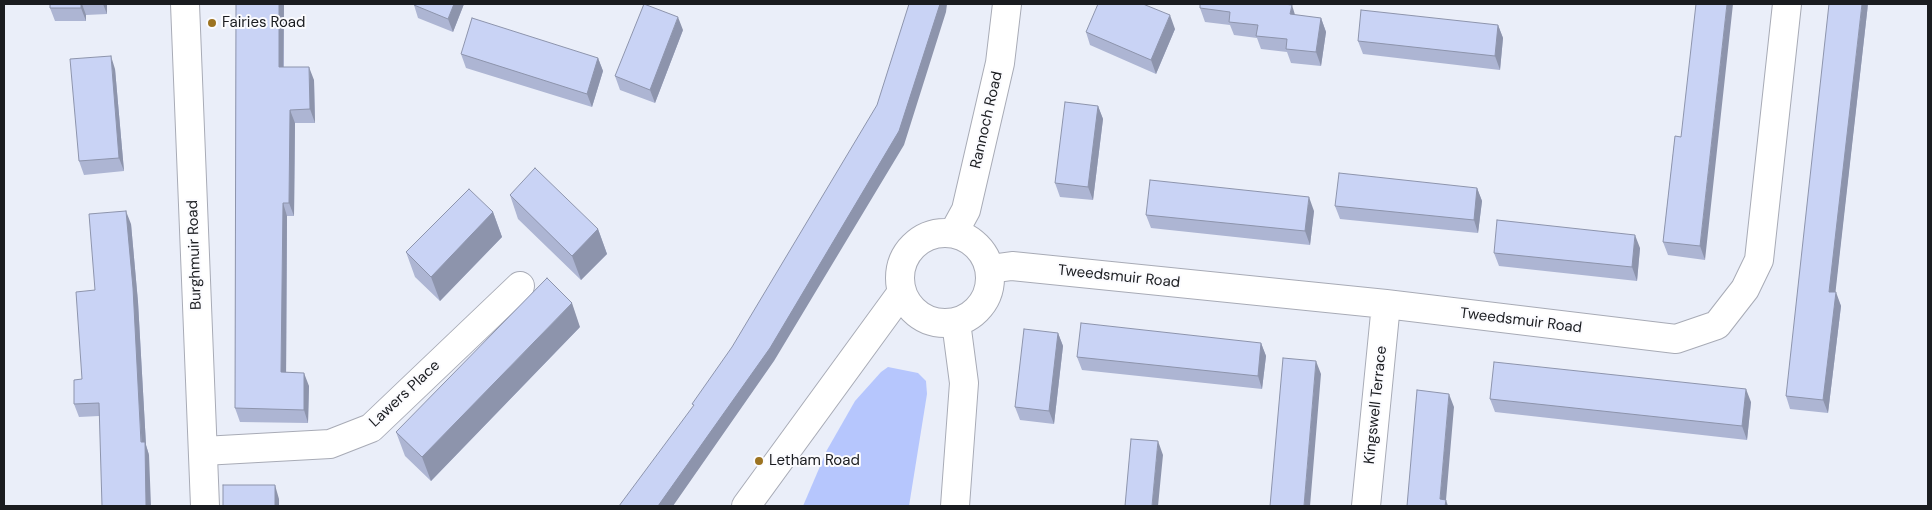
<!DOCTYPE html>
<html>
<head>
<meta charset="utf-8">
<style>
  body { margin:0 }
  #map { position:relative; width:1932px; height:510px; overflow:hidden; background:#eaeef9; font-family:"DM Sans",sans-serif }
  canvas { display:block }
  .frame { position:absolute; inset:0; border:5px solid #1a1c20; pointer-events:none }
</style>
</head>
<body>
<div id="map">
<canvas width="1932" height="510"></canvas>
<div class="frame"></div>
</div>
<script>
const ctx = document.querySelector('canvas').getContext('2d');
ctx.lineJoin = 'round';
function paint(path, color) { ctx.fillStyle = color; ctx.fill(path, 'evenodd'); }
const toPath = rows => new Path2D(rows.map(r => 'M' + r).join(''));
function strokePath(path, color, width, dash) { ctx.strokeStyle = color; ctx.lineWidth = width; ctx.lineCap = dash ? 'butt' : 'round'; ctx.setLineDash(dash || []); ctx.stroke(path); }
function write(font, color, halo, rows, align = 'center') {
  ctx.font = font + ' "DM Sans",sans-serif'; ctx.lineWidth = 4; ctx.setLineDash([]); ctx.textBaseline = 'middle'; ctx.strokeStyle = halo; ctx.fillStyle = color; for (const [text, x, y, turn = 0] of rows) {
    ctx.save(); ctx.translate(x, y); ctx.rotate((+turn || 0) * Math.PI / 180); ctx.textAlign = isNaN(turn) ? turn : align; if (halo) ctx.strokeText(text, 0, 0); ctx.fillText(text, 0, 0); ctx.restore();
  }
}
paint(toPath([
  [888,367,918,373,926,381,927,394,909,506,803,506,827,450,855,401,881,372]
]), '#b6c6fd');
const minor = toPath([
  [990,269,1012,266,1386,304,1676,339,1717,325,1745,289,1759,260,1787,4],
  [203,451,330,444,371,428,520,286],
  [1366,506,1386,304]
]);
const tertiary = toPath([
  [185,4,205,506],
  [954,232,966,210,1000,63,1007,4],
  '900 278a45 45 0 1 1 90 0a45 45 0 1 1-90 0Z',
  [746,506,902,292],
  [955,506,964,383,956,322]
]);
strokePath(minor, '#a8abb6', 30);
strokePath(tertiary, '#a8abb6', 30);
strokePath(minor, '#fff', 28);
strokePath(tertiary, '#fff', 28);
paint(toPath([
  [50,4,107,4,107,14,86,15,86,21,55,21,50,8],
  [236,4,284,4,284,67,314,80,315,123,295,123,294,216,287,216,286,372,309,386,308,423,240,422,235,408],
  [464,4,453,32,418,18,414,5],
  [1868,4,1835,292,1841,306,1828,413,1790,409,1786,396],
  [1200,8,1295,15,1321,18,1326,32,1321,66,1291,63,1287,52,1261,49,1257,38,1234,35,1230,25,1205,22],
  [1498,25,1503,38,1500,70,1363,54,1358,41],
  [1175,29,1156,74,1090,45,1086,32],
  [683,30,655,103,620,90,615,76],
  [461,54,598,58,603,71,592,107,466,68],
  [115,69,124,171,84,175,79,161],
  [1098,106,1103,119,1093,200,1060,197,1055,183],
  [1675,136,1705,260,1668,255,1663,242],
  [1477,188,1482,201,1478,233,1340,219,1335,206],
  [510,195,598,229,607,254,581,280,518,219],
  [1314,211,1310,245,1151,228,1146,215],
  [493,212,502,237,440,301,415,277,406,252],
  [131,224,138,302,146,445,149,455,99,416,79,417,74,404,82,379,95,290],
  [1640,248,1637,281,1499,266,1494,253],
  [580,327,431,481,405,456,396,432],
  [1058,333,1063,346,1054,424,1020,420,1015,407],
  [1261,343,1266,356,1262,389,1082,370,1077,357],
  [1490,399,1751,402,1747,440,1495,412]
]), '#adb5d3');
paint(toPath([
  [81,4,82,4,86,15,86,21,81,8],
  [103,4,107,4,107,14],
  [279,4,284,4,283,81,279,67],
  [454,4,464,4,453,32,448,19],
  [940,4,947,4,946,12,904,145,774,361,673,506,658,506],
  [1727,4,1733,4,1705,260,1700,246],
  [1862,4,1868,4,1834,305,1829,292],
  [1292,5,1296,18,1290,14],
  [1170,15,1175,29,1156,74,1151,60],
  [678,17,683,30,655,103,650,90],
  [1321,18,1326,32,1321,66,1316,52],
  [1498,25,1503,38,1500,70,1495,56],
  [111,56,115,69,124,171,119,158],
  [598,58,603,71,592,107,587,94],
  [309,67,314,80,315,123,310,109],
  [1098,106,1103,119,1093,200,1088,187],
  [290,110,295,123,294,216,289,203],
  [1477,188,1482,201,1478,233,1474,220],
  [1309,197,1314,211,1310,245,1305,231],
  [283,203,287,216,286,386,281,372],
  [126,211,131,224,138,302,146,445,149,455,151,506,146,506],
  [493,212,502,237,440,301,431,277],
  [598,229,607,254,581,280,572,256],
  [1635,235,1640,248,1637,281,1632,267],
  [1836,292,1841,306,1828,413,1823,400],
  [572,303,580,327,431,481,422,457],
  [1058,333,1063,346,1054,424,1049,411],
  [1261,343,1266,356,1262,389,1258,376],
  [1316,361,1321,374,1310,506,1304,506],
  [304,373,309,386,308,423,304,410],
  [1746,389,1751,402,1747,440,1742,426],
  [1449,394,1454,407,1446,500,1448,506,1442,506,1440,499],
  [1158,441,1163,455,1158,506,1152,506],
  [275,485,279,499,279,506,275,506]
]), '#8d94ac');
const building = toPath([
  [50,4,81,4,81,8,50,8,50,4],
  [236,4,279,4,279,67,309,67,310,109,290,110,289,203,283,203,281,372,304,373,304,410,235,408,236,4],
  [414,4,454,4,448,19,414,5,414,4],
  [644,4,678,17,650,90,615,76,644,4],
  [909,4,940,4,899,131,770,348,658,506,619,506,694,405,692,404,732,347,877,105,909,4],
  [1098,4,1143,4,1170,15,1151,60,1086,32,1098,4],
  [1200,4,1284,4,1292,5,1290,14,1321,18,1316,52,1286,49,1287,39,1256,36,1258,25,1229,22,1230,12,1200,8,1200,4],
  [1696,4,1727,4,1700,246,1663,242,1675,136,1681,137,1696,4],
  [1829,4,1862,4,1829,292,1836,292,1823,400,1786,396,1829,4],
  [1361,10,1498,25,1495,56,1358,41,1361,10],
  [472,18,598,58,587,94,461,54,472,18],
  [111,56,119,158,79,161,70,59,111,56],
  [1065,102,1098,106,1088,187,1055,183,1065,102],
  [535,168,598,229,572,256,510,195,535,168],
  [1339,173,1477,188,1474,220,1335,206,1339,173],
  [1150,180,1309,197,1305,231,1146,215,1150,180],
  [469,189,493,212,431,277,406,252,469,189],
  [126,211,133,288,141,442,145,442,146,506,102,506,99,403,74,404,74,380,82,379,76,292,95,290,89,214,126,211],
  [1497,220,1635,235,1632,267,1494,253,1497,220],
  [547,278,572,303,422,457,396,432,547,278],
  [1081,323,1261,343,1258,376,1077,357,1081,323],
  [1024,329,1058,333,1049,411,1015,407,1024,329],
  [1283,358,1316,361,1304,506,1270,506,1283,358],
  [1494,362,1746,389,1742,426,1490,399,1494,362],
  [1417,390,1449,394,1440,499,1446,500,1445,506,1407,506,1417,390],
  [1131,439,1158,441,1152,506,1125,506,1131,439],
  [223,485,275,485,275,506,223,506,223,485]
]);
paint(building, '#c9d3f5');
strokePath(building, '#8d94ac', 1);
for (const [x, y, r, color] of [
  [212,23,5,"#9c7321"],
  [759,461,5,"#9c7321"]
]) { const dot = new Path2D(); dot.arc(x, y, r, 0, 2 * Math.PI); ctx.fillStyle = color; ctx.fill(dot); strokePath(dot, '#fbfbfe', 2); }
write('15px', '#1a1c20', '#fbfbfe', [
  ["Fairies Road",222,23],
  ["Letham Road",769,461]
], 'left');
write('15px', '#1a1c20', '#fbfbfe', [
  ["Rannoch Road",987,120,-77],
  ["Burghmuir Road",195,255,-92],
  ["Tweedsmuir Road",1119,277,6],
  ["Tweedsmuir Road",1521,321,7],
  ["Lawers Place",405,394,-43],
  ["Kingswell Terrace",1376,405,-84]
]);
</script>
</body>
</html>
